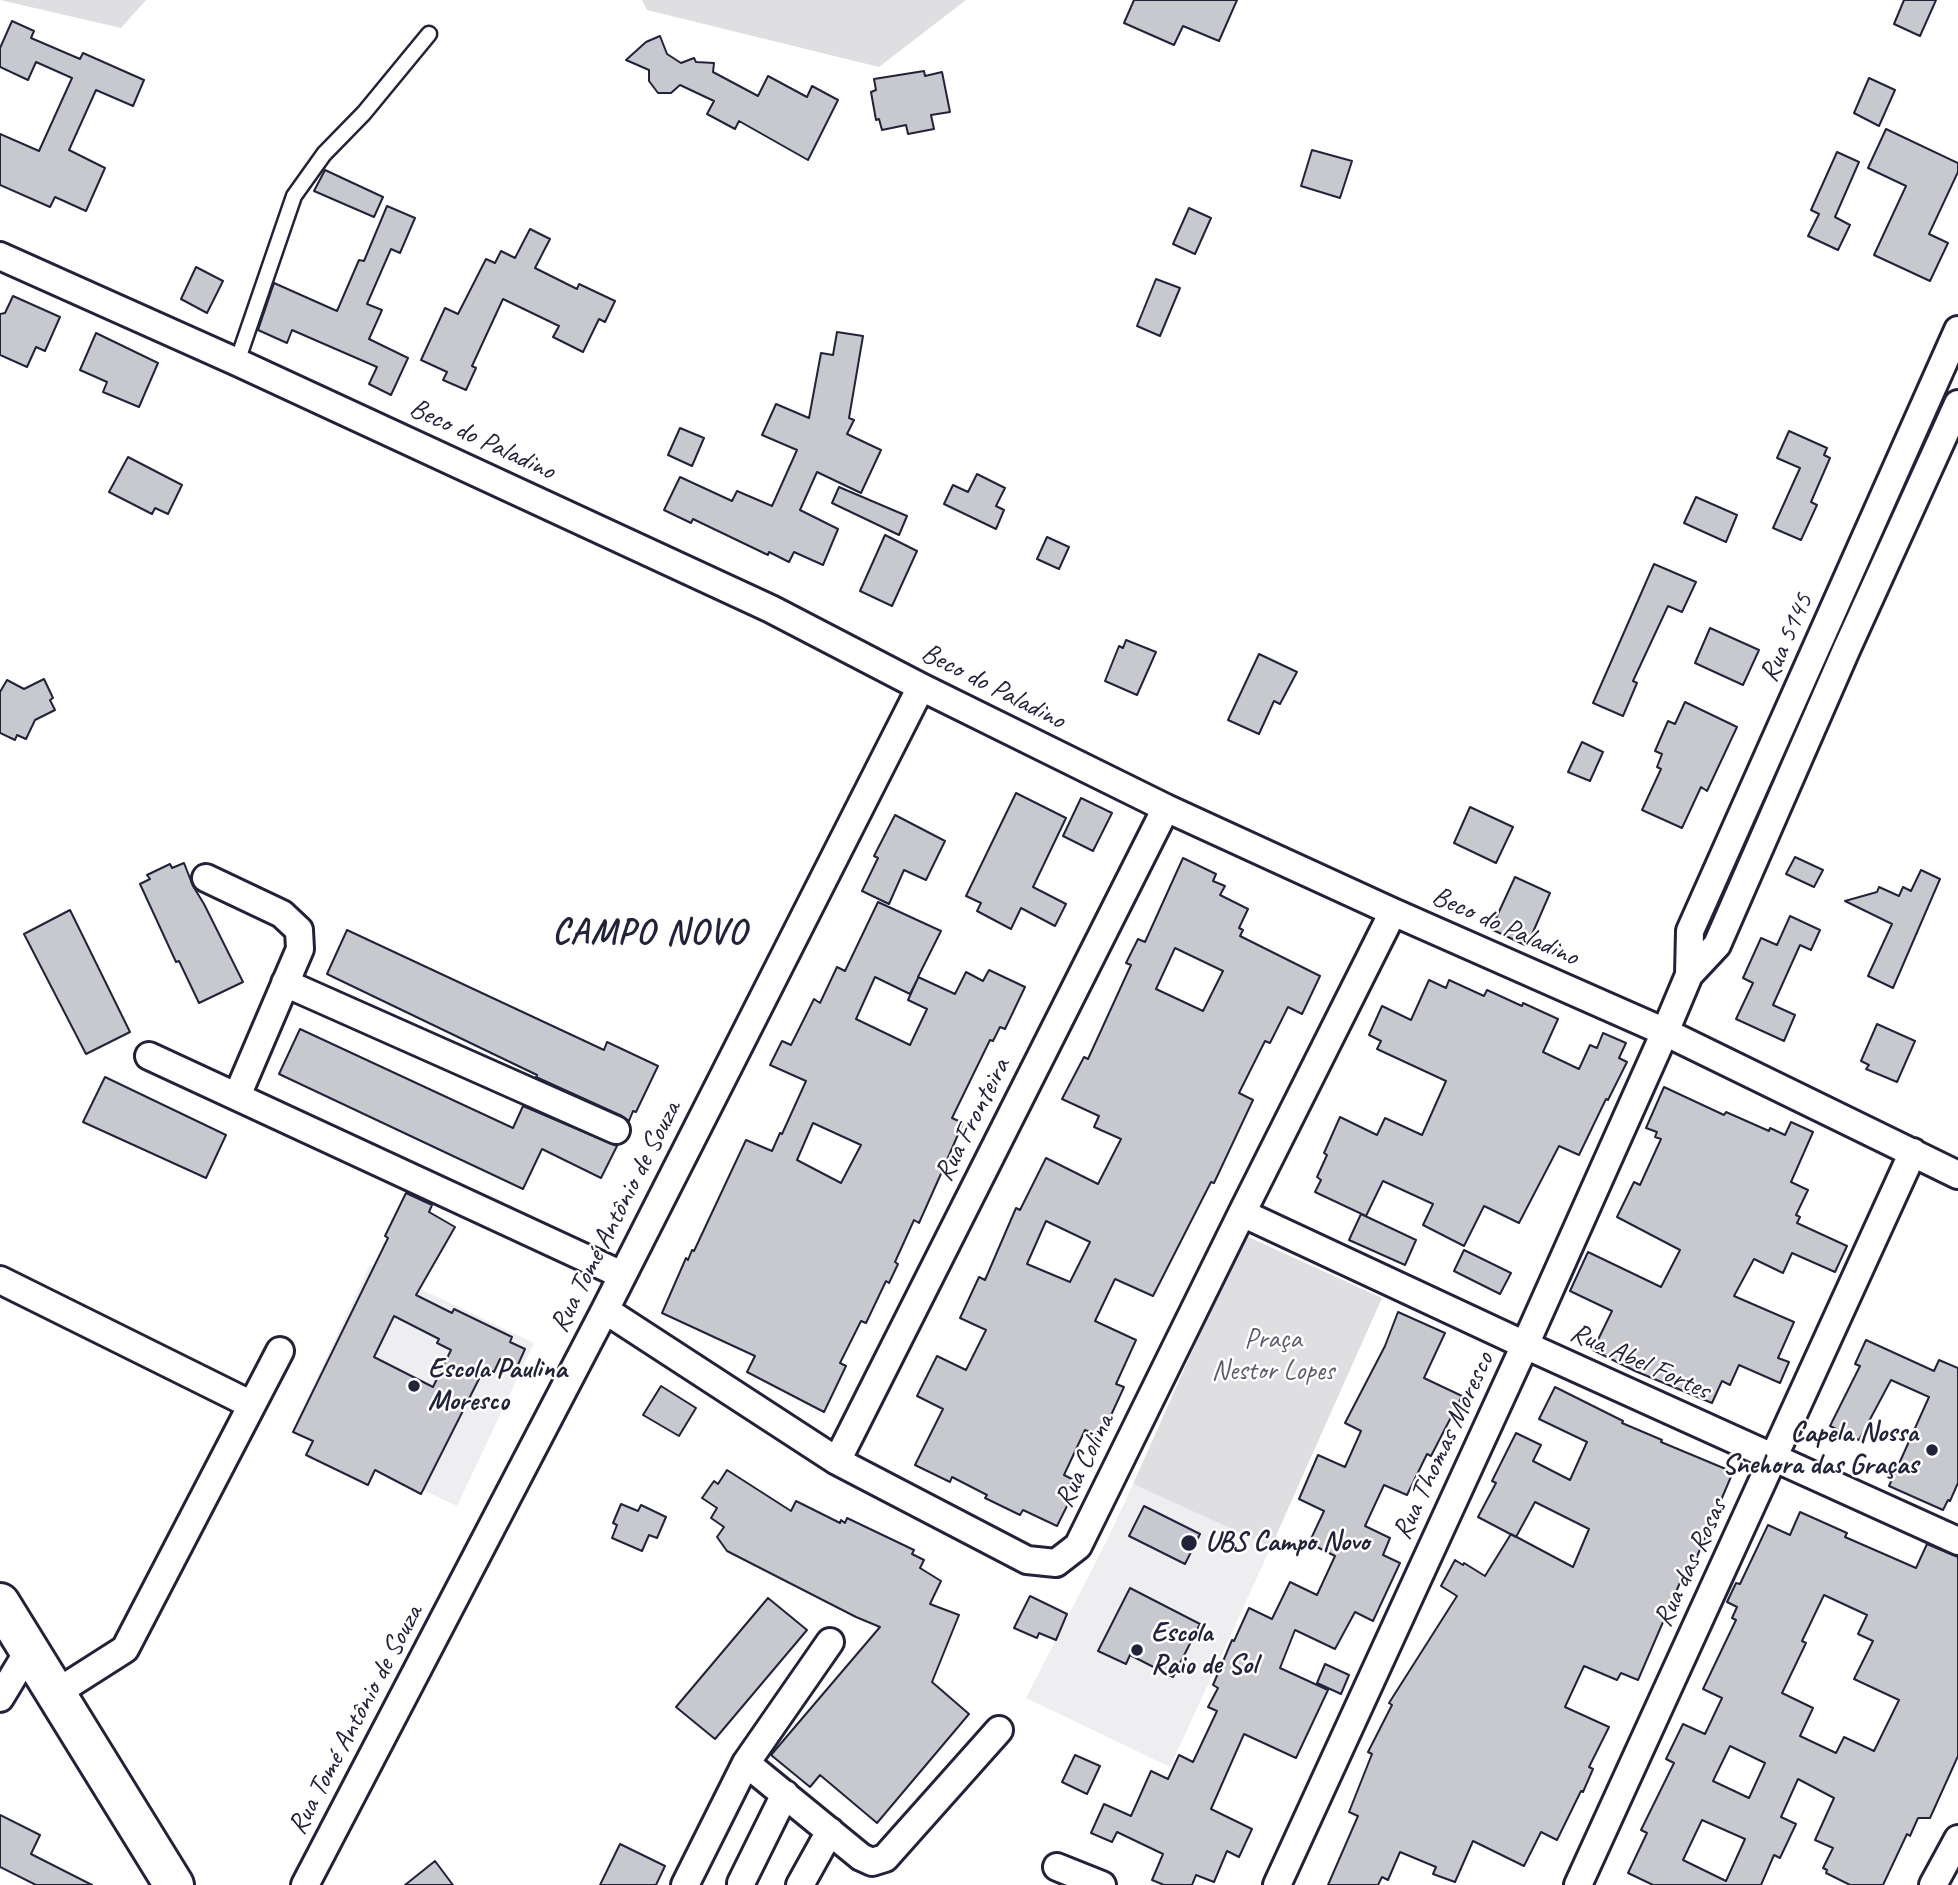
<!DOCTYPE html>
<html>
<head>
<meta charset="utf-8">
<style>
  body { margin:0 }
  canvas { display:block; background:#fff }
</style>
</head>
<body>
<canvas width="1958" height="1885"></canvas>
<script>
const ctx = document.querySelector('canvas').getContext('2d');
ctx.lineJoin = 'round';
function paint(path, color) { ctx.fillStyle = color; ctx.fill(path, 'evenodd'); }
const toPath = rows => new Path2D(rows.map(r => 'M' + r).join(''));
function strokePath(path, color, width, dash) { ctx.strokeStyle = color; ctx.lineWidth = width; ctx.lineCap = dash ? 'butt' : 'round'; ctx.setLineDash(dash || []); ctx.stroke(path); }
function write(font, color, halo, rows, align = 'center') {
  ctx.font = font + ' Caveat,sans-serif'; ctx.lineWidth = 5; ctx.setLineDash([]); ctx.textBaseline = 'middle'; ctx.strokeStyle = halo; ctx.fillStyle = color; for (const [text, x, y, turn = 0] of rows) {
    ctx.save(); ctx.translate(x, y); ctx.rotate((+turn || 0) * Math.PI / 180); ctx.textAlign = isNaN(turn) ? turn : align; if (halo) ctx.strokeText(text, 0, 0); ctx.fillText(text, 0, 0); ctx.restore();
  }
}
paint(toPath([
  [370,1265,534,1343,457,1506,293,1429],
  [1133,1484,1271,1547,1170,1767,1026,1698,1107,1540]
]), '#eeeef1');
paint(toPath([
  [0,0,146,0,121,28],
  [642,0,966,0,879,67,647,10],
  [1244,1235,1382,1298,1271,1547,1133,1484]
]), '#dfdfe2');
const building = toPath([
  [1134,0,1237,0,1219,41,1183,26,1174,45,1124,23,1134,0],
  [1904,0,1936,0,1920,36,1894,24,1904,0],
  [12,21,34,31,31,38,80,59,83,53,144,80,133,106,96,90,69,150,105,168,86,211,55,197,50,207,0,185,0,134,39,151,72,78,36,62,28,80,0,67,0,48,12,21],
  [660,36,667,54,681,63,694,58,696,62,714,63,713,72,758,96,768,76,807,97,812,86,838,100,808,160,739,121,735,129,707,114,714,101,680,85,671,93,658,93,649,81,649,70,626,60,646,42,660,36],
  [924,71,925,76,942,72,950,112,931,115,934,129,908,134,906,125,882,130,879,119,876,120,871,92,876,90,874,79,924,71],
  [1869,78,1895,90,1879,126,1854,113,1869,78],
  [1886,129,1958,163,1958,172,1929,234,1948,243,1930,281,1874,255,1906,186,1868,168,1886,129],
  [1312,150,1352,161,1340,198,1301,186,1312,150],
  [1837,152,1859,162,1835,217,1850,225,1838,250,1808,236,1819,214,1811,210,1837,152],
  [325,170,383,197,374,217,314,191,325,170],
  [387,206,415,218,400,253,391,249,367,304,382,310,369,339,408,358,391,395,369,384,377,367,292,330,287,343,258,330,274,283,337,311,359,260,364,261,387,206],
  [1189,208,1211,218,1195,254,1173,244,1189,208],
  [530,229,550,239,535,268,577,289,579,284,615,301,605,322,599,319,583,352,553,337,559,326,503,299,472,366,476,368,466,390,443,380,447,372,421,360,445,308,458,314,486,259,495,263,501,251,515,258,530,229],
  [196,267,223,281,207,313,181,299,196,267],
  [1156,279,1180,288,1160,336,1137,326,1156,279],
  [13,296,60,317,45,351,36,347,27,367,0,355,0,314,5,313,13,296],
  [837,332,863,336,849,418,854,420,847,434,881,450,861,493,817,472,800,510,838,529,823,565,794,552,789,562,769,552,768,555,693,519,691,523,664,510,680,477,732,501,737,491,772,506,797,450,762,435,776,404,809,418,821,353,833,355,837,332],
  [96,333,158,363,139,407,103,392,107,382,80,370,96,333],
  [680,428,704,438,692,466,668,455,680,428],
  [1789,431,1827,448,1824,455,1830,458,1811,502,1817,505,1801,540,1773,528,1800,468,1777,458,1789,431],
  [128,457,182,485,168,514,155,508,152,514,109,492,128,457],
  [977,474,1005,488,996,506,1004,510,996,529,944,504,953,485,968,492,977,474],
  [839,487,907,516,899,535,832,503,839,487],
  [1696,497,1737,515,1726,542,1684,523,1696,497],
  [885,535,917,551,892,606,860,591,885,535],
  [1047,537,1069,547,1059,569,1037,559,1047,537],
  [1654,564,1696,582,1682,612,1668,606,1633,681,1637,683,1623,716,1593,703,1654,564],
  [1710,628,1759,650,1743,685,1695,663,1710,628],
  [1126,640,1156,652,1137,695,1105,681,1119,646,1123,648,1126,640],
  [1259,654,1297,672,1280,704,1274,701,1259,734,1228,720,1259,654],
  [44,679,53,698,50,700,55,710,35,720,26,739,17,735,15,740,0,733,0,692,7,680,24,689,44,679],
  [1685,702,1737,727,1707,791,1701,787,1682,828,1642,810,1661,769,1657,767,1662,754,1655,751,1668,721,1675,724,1685,702],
  [1582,742,1603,752,1590,781,1568,772,1582,742],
  [1016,793,1066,818,1033,887,1066,904,1055,926,1021,908,1011,929,977,911,981,903,966,896,1016,793],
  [1081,798,1112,813,1093,851,1063,836,1081,798],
  [1470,807,1513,827,1496,863,1454,843,1470,807],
  [895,815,945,841,926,880,904,870,889,904,862,891,878,858,874,856,895,815],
  [1795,857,1823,870,1814,887,1786,874,1795,857],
  [1183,858,1216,874,1213,881,1225,886,1220,895,1248,909,1239,928,1243,930,1240,936,1320,976,1302,1014,1288,1007,1270,1043,1265,1041,1239,1093,1253,1100,1214,1183,1211,1182,1153,1296,1115,1279,1095,1321,1136,1340,1116,1384,1124,1387,1101,1437,1085,1430,1064,1475,1072,1479,1062,1499,1069,1502,1057,1526,1023,1510,1020,1515,985,1498,987,1495,952,1477,950,1482,915,1465,943,1409,917,1396,937,1356,966,1370,986,1330,960,1318,979,1277,985,1280,1016,1208,1020,1210,1046,1158,1098,1184,1121,1139,1094,1127,1099,1116,1062,1099,1084,1057,1088,1059,1131,965,1126,963,1138,939,1145,942,1183,858],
  [1175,948,1223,971,1203,1011,1156,989,1175,948],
  [1046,1221,1090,1242,1070,1282,1027,1264,1046,1221],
  [184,863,193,886,204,904,243,982,199,1003,179,961,176,962,140,884,150,879,147,875,170,864,172,868,184,863],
  [1921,870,1940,879,1893,988,1868,976,1892,924,1845,901,1877,892,1879,887,1899,896,1903,887,1911,891,1921,870],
  [1515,877,1550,893,1527,946,1491,929,1515,877],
  [878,902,941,931,918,977,955,994,966,972,983,981,989,970,1025,987,1005,1029,1000,1027,993,1041,990,1040,952,1118,963,1123,940,1176,919,1223,914,1220,895,1262,898,1264,889,1283,886,1281,866,1323,861,1321,840,1363,846,1366,824,1412,747,1372,755,1356,662,1313,686,1258,688,1260,692,1250,694,1251,746,1140,772,1151,780,1133,782,1134,806,1081,770,1065,782,1041,791,1045,814,999,820,1003,837,967,845,971,878,902],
  [875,977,910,994,918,978,908,1000,927,1009,910,1045,856,1019,875,977],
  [813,1123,861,1145,841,1183,797,1160,813,1123],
  [70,910,130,1032,86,1054,24,934,70,910],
  [1790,916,1820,930,1811,950,1800,945,1773,1005,1795,1015,1784,1041,1736,1019,1753,983,1743,978,1761,938,1777,945,1790,916],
  [347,930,604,1050,607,1042,658,1066,636,1112,633,1111,629,1121,622,1116,536,1077,537,1075,327,974,347,930],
  [1429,980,1446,988,1449,980,1484,996,1487,990,1522,1006,1523,1003,1558,1019,1543,1052,1579,1069,1590,1045,1597,1048,1603,1033,1626,1043,1619,1058,1627,1062,1608,1100,1606,1099,1579,1155,1559,1146,1519,1223,1484,1206,1464,1246,1423,1225,1433,1204,1383,1181,1366,1216,1315,1192,1321,1180,1317,1177,1327,1155,1324,1153,1340,1117,1377,1135,1385,1118,1422,1135,1446,1081,1377,1049,1381,1041,1369,1035,1382,1006,1411,1020,1429,980],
  [1877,1024,1915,1041,1897,1082,1866,1069,1869,1065,1861,1061,1877,1024],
  [300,1029,513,1128,523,1106,617,1146,601,1178,542,1149,523,1189,279,1074,300,1029],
  [105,1077,226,1135,206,1178,83,1122,105,1077],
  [1664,1087,1724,1115,1726,1112,1769,1131,1770,1128,1785,1135,1791,1122,1813,1132,1791,1182,1808,1190,1796,1215,1800,1217,1797,1223,1847,1246,1835,1272,1792,1253,1783,1273,1754,1259,1734,1296,1794,1322,1778,1358,1789,1362,1780,1383,1739,1365,1730,1385,1722,1381,1712,1403,1635,1371,1593,1350,1612,1311,1570,1291,1588,1252,1661,1287,1680,1250,1617,1217,1634,1182,1640,1185,1661,1139,1655,1137,1657,1132,1646,1128,1664,1087],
  [406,1193,432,1205,429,1212,455,1227,416,1295,452,1313,454,1309,512,1337,510,1342,525,1349,517,1367,500,1359,494,1372,485,1367,421,1494,375,1470,368,1485,306,1455,313,1441,293,1432,388,1238,385,1236,406,1193],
  [394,1316,439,1339,437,1343,451,1350,433,1387,374,1357,394,1316],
  [1361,1214,1416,1240,1405,1265,1349,1240,1361,1214],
  [1464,1250,1511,1273,1500,1294,1454,1271,1464,1250],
  [1398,1312,1445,1333,1424,1378,1462,1396,1431,1456,1427,1454,1407,1495,1384,1485,1365,1526,1390,1538,1383,1555,1400,1563,1373,1621,1355,1612,1335,1649,1295,1630,1280,1668,1328,1690,1296,1758,1244,1734,1211,1809,1252,1829,1239,1857,1227,1851,1214,1882,1196,1875,1192,1885,1164,1885,1152,1880,1163,1854,1117,1832,1112,1842,1091,1833,1104,1804,1131,1816,1151,1771,1168,1779,1179,1755,1193,1762,1217,1711,1208,1707,1218,1688,1213,1685,1232,1640,1234,1641,1249,1608,1272,1619,1290,1582,1317,1595,1335,1556,1309,1543,1324,1511,1299,1499,1318,1455,1345,1467,1361,1431,1345,1423,1385,1346,1398,1312],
  [1866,1340,1934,1371,1939,1360,1958,1368,1958,1483,1950,1501,1948,1500,1943,1510,1889,1486,1929,1397,1891,1380,1859,1440,1830,1426,1860,1366,1855,1364,1866,1340],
  [661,1386,696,1408,679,1436,643,1415,661,1386],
  [1555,1387,1623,1421,1622,1423,1662,1440,1661,1442,1733,1472,1687,1580,1682,1578,1638,1680,1621,1673,1617,1680,1584,1666,1565,1707,1609,1727,1589,1767,1593,1769,1583,1792,1581,1791,1557,1840,1541,1832,1524,1866,1473,1841,1455,1882,1433,1874,1436,1867,1400,1852,1388,1880,1382,1877,1378,1885,1328,1885,1358,1816,1349,1812,1372,1754,1368,1752,1392,1705,1389,1703,1457,1596,1441,1586,1455,1560,1463,1565,1464,1563,1485,1576,1511,1534,1573,1567,1589,1529,1535,1502,1516,1537,1478,1517,1496,1483,1492,1481,1516,1433,1541,1445,1533,1461,1570,1480,1587,1442,1539,1419,1555,1387],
  [727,1470,791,1511,796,1501,840,1523,841,1520,845,1523,847,1518,914,1550,912,1554,924,1560,920,1568,941,1581,930,1604,959,1615,932,1682,969,1714,877,1823,820,1775,810,1787,771,1755,880,1627,856,1617,727,1551,717,1537,724,1527,711,1518,717,1508,702,1498,714,1481,718,1484,727,1470],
  [621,1504,638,1511,641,1505,666,1517,657,1538,649,1535,642,1551,612,1538,617,1525,613,1523,621,1504],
  [1144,1506,1200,1534,1185,1564,1129,1536,1144,1506],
  [1800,1512,1847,1533,1845,1537,1916,1568,1927,1544,1958,1557,1958,1756,1930,1818,1918,1818,1910,1836,1907,1834,1883,1885,1850,1885,1826,1873,1827,1870,1823,1868,1833,1848,1815,1840,1834,1798,1798,1779,1781,1817,1796,1824,1780,1858,1774,1855,1761,1885,1653,1885,1628,1873,1647,1833,1641,1830,1674,1763,1666,1759,1683,1724,1705,1734,1722,1698,1703,1689,1736,1620,1732,1618,1737,1607,1727,1602,1736,1583,1740,1584,1768,1525,1790,1535,1800,1512],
  [1824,1595,1867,1615,1858,1634,1873,1641,1854,1679,1899,1700,1874,1751,1844,1737,1836,1753,1800,1736,1813,1708,1782,1693,1806,1643,1802,1641,1824,1595],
  [1730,1746,1765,1763,1749,1798,1713,1781,1730,1746],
  [1702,1820,1745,1839,1726,1881,1683,1860,1702,1820],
  [1130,1588,1200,1624,1173,1677,1130,1655,1126,1664,1098,1651,1130,1588],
  [1030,1596,1067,1614,1056,1640,1039,1633,1037,1638,1014,1628,1030,1596],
  [768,1598,807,1630,715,1739,676,1707,768,1598],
  [1325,1664,1349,1675,1341,1694,1317,1683,1325,1664],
  [1075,1755,1100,1766,1087,1794,1062,1782,1075,1755],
  [0,1815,40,1835,31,1854,92,1885,36,1885,0,1867,0,1815],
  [620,1844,665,1866,656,1885,600,1885,620,1844],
  [435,1861,453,1885,405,1885,435,1861]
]);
paint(building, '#c8c8cf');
strokePath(building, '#22223b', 2);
const service = toPath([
  [237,362,294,196,324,154,364,113,429,34]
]);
const minor = toPath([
  [0,256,237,362,771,609,921,687,1166,808,1393,912,1665,1032,1958,1175],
  [206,878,282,914,299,930,300,949,237,1096],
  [1689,975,1717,945,1847,648,1958,404],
  [285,983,616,1130],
  [149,1056,622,1275],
  [1242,1213,1525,1345,1958,1541],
  [0,1280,252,1405],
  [605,1310,837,1461,1027,1560,1056,1563,1078,1546,1242,1213,1393,912],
  [837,1461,1166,808],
  [56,1693,125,1649,280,1351],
  [0,1698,29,1650],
  [746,1763,861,1857,872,1862,885,1858,999,1730],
  [1057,1867,1102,1885],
  [741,1883,785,1794],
  [305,1885,605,1310,921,687],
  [685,1885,746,1763,830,1642],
  [800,1885,830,1831],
  [1277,1885,1525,1345,1665,1032,1689,975,1690,931,1958,330],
  [1578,1885,1913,1152],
  [1933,1885,1958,1839]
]);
const secondary = toPath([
  [0,1603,174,1885]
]);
strokePath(service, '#22223b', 19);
strokePath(minor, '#22223b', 32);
strokePath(secondary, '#22223b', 44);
strokePath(service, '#fff', 14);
strokePath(minor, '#fff', 26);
strokePath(secondary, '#fff', 38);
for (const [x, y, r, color] of [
  [414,1386,7,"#22223b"],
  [1932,1450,7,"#22223b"],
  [1189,1543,9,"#22223b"],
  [1137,1650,7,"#22223b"]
]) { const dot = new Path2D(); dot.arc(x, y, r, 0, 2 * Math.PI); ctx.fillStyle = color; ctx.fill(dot); strokePath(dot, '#fff', 2.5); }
write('28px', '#22223b', '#fff', [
  ["Beco do Paladino",482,440,25],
  ["Rua 5145",1787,638,-66],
  ["Beco do Paladino",993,687,27],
  ["Beco do Paladino",1505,927,24],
  ["Rua Fronteira",973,1120,-63],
  ["Rua Tomé Antônio de Souza",616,1217,-63],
  ["Rua Abel Fortes",1640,1362,24],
  ["Rua Thomas Moresco",1444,1446,-65],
  ["Rua Colina",1085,1461,-64],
  ["Rua das Rosas",1691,1563,-65],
  ["Rua Tomé Antônio de Souza",356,1720,-62]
]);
write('28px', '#5b5b6d', '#fff', [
  ["Praça",1273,1340],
  ["Nestor Lopes",1273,1372]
]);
write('bold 28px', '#22223b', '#fff', [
  ["Escola Paulina",428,1370],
  ["Moresco",428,1402],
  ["Capela Nossa",1918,1434,"right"],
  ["Snehora das Graças",1918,1466,"right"],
  ["UBS Campo Novo",1205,1543],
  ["Escola",1151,1634],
  ["Raio de Sol",1151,1666]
], 'left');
ctx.letterSpacing = '2px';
write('bold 35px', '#22223b', '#fff', [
  ["CAMPO NOVO",650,934]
]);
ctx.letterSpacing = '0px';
</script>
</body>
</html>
